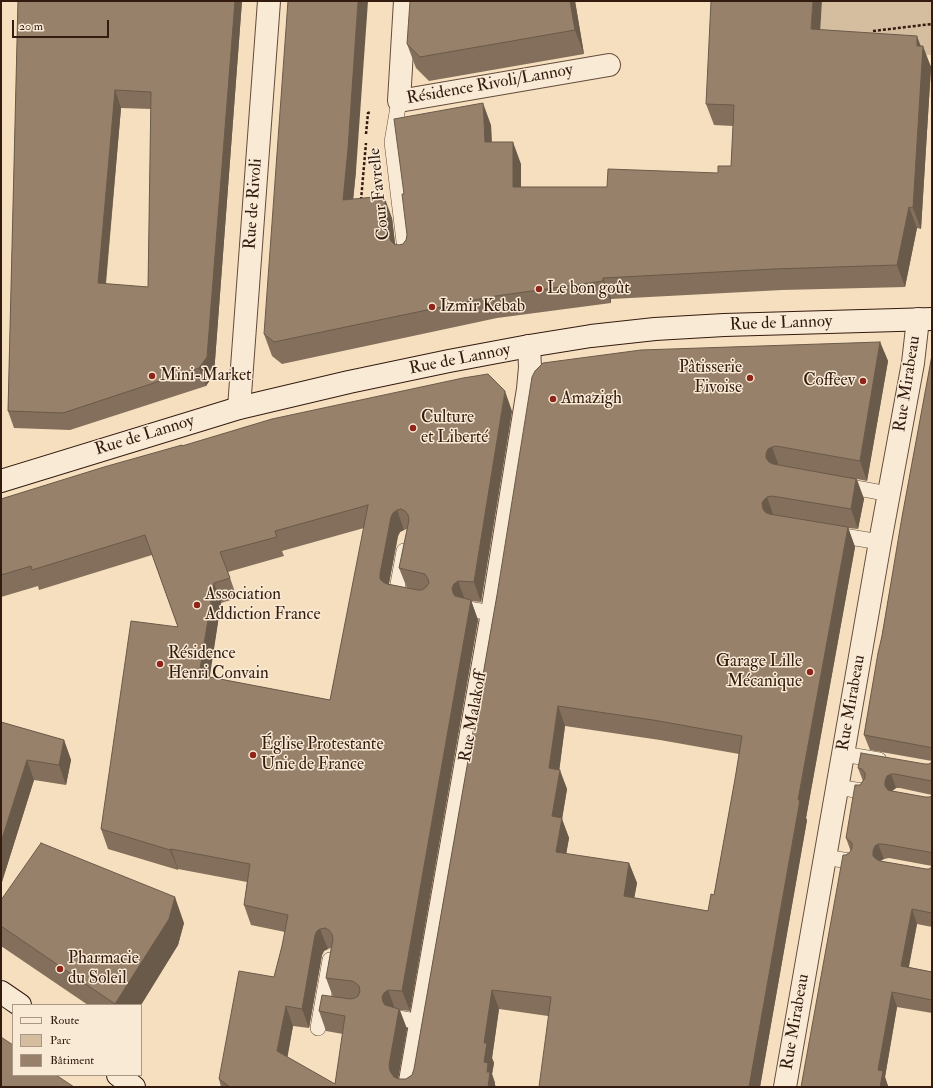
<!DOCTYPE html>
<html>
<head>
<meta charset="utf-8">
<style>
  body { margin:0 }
  #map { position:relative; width:933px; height:1088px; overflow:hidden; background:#f6dfbe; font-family:"IM FELL Double Pica",serif }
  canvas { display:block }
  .frame { position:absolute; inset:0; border:2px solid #331b10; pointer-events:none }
  .legend { position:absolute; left:12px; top:1004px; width:130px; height:72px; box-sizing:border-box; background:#f9ead5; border:1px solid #aa9786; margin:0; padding:5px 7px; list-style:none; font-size:12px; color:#331b10 }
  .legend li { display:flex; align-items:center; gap:8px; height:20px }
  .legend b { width:20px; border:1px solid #aa9786 }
  .scale { position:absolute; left:12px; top:20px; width:97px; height:18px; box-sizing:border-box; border:2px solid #331b10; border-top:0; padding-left:5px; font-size:12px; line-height:14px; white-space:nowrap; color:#331b10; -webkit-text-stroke:3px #f9ead5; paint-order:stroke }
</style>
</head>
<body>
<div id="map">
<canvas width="933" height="1088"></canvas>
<div class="frame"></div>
<ul class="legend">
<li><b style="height:5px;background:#f9ead5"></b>Route</li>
<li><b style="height:11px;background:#d5bea0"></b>Parc</li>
<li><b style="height:11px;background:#98816a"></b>Bâtiment</li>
</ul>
<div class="scale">20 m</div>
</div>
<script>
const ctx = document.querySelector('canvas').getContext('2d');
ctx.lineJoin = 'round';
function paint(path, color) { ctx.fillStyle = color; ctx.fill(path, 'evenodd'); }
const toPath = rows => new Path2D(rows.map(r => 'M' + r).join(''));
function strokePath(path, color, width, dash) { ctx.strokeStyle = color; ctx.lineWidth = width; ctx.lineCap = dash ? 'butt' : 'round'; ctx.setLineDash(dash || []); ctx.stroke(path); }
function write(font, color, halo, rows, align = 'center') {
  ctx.font = font + ' "IM FELL Double Pica",serif'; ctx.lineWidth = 3; ctx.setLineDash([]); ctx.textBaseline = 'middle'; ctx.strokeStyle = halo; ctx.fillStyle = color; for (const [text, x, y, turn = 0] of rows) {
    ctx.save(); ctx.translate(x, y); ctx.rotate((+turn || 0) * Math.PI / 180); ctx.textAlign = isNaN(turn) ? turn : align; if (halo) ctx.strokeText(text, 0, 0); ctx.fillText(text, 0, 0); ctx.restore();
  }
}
paint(toPath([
  [822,1,932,1,932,55,819,50]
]), '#d5bea0');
const lane = toPath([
  [399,101,392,142,406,258],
  [841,485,889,494],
  [831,534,880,542],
  [404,551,396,595,407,597],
  [468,609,492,613],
  [843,754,879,760],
  [837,787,862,791],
  [825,857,849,861],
  [398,1018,421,1022],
  [318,1028,330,960]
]);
const street = toPath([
  [405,1,399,101,609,65],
  [239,408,269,1],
  [409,1087,492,613,528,389,530,367,529,346],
  [785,1087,880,542,913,363,918,319]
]);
const secondary = toPath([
  [1,481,239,408,349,382,449,361,529,346,591,336,655,329,724,325,932,319],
  [1,992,20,1005],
  [118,1075,134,1087]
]);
strokePath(lane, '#644c3c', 16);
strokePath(street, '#644c3c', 24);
strokePath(secondary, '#331b10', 24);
strokePath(toPath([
  [873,31,932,24],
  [366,134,368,113,371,112],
  [361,200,366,143]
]), '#331b10', 2.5, [3, 2]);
strokePath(lane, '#f9ead5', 15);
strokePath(street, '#f9ead5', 22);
strokePath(secondary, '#f9ead5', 22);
paint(toPath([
  [18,1,242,1,214,374,206,386,70,430,14,428,8,411],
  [121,108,151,109,148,287,106,284],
  [575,1,584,54,429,81,416,68,407,44],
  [820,30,921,46,931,67,921,229,917,228,905,287,782,290,611,299,611,303,497,318,282,364,272,356,264,334,356,171,353,199,392,218,395,245,399,245,403,244,406,240,407,235,404,194,491,125,492,142,521,164,521,187,607,187,718,173,731,166,733,126,714,125,706,104],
  [880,342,888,361,867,481,857,479,864,499,858,529,848,528,855,547,806,818,807,820,760,1087,548,1016,499,1009,492,1058,494,1063,492,1074,495,1083,495,1085,496,1087,221,1087,219,1079,274,977,282,946,285,932,251,925,244,905,247,882,178,869,178,870,108,849,101,829,178,627,152,555,39,590,38,586,1,597,1,499,182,446,512,411,481,602,471,601,478,620,410,1011,400,1010,407,1029,398,1079,406,1079,412,1075,414,1069,497,595],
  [364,528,330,700,209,677,221,603,237,598,228,572,284,556,282,551],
  [407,529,399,568,407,588,389,584,398,536,400,532,404,530],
  [565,726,660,740,739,754,735,779,714,895,708,911,634,898,637,883,629,863,566,854,569,838,562,819,567,789,559,770],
  [331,948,326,978,333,997,319,1011,326,1031,343,1034,335,1084,287,1057,293,1026,309,1028,322,955,324,951,328,949],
  [932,355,932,761,870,750,864,735],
  [1,722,64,740,71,760,66,785,34,780,1,885],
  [932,762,932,795,900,788,896,788,892,791,925,797,930,797,932,795,932,866,889,858,884,859,880,861,926,869,929,869,932,867,932,927,917,924,909,967,932,972,932,1013,897,1007,885,1077,888,1086,888,1087,801,1087,846,855,851,852,846,838,860,785,863,781,858,768,925,764,929,764],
  [1,900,184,923,178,945,141,1005,88,1005,1,946]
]), '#836f5b');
paint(toPath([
  [235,1,242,1,214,374,206,386,199,368],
  [358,1,368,1,356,171,351,222,343,200],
  [570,1,575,1,584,54,575,30],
  [813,1,822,1,819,51,811,29],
  [917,36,923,52,923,46,931,67,921,229,913,208,917,46],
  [115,90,121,108,104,301,98,283],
  [483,103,491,125,492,164,485,142],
  [513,142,521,164,521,208,513,187],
  [384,196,392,218,397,259,389,237],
  [909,207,917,228,905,287,897,265],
  [603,278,611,299,611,303,603,281],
  [880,342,888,361,867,481,860,461],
  [505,391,512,411,481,602,474,582],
  [772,447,779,466,773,474,766,458,766,454,768,449],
  [856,479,864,499,858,529,851,509],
  [767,497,774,517,771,520,763,509,762,503,764,500],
  [397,510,404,530,400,532,398,536,387,593,380,579,380,574,391,517,393,513],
  [848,527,855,547,806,818,807,820,760,1087,749,1087,798,800],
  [458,581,465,600,461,604,453,593,452,588,454,584],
  [214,583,221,603,207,695,199,675],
  [471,600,478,620,410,1011,402,991],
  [558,706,565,726,557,788,549,768],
  [64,740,71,760,66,785,59,765],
  [27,760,34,780,1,885,1,842],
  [560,770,567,789,562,819,569,838,563,872,556,852,552,816],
  [891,774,896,788,892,791,890,796,885,786,885,781,887,776],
  [878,844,884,859,880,861,878,865,873,856,873,851,875,846],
  [171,849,178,869,178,870,170,850],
  [629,863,637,883,631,916,624,896],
  [175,897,184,923,178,945,141,1005,116,1005,115,1004],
  [912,909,917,924,906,980,901,966],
  [320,929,328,949,324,951,322,955,309,1028,302,1009,315,935,317,931],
  [388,990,395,1009,390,1021,383,1002,382,997,384,993],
  [492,990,499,1009,492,1058,494,1063,492,1074,495,1083,495,1085,496,1087,488,1087,484,1062,484,1043],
  [892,992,897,1007,885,1077,888,1086,888,1087,880,1087,878,1070],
  [286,1006,293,1026,285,1071,277,1051],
  [399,1009,407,1029,397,1085,390,1071,389,1065]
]), '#6a5a4a');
const building = toPath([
  [18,1,235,1,207,357,199,368,63,413,8,411,18,1],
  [115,90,151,92,148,287,98,283,115,90],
  [288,1,358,1,348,149,343,200,384,196,389,237,391,241,394,244,399,245,403,244,406,240,407,235,402,194,404,194,394,119,483,103,485,142,513,142,513,187,607,187,608,169,718,173,718,166,731,166,734,105,706,104,711,1,813,1,811,29,917,36,917,46,923,46,913,208,909,207,897,265,774,269,603,278,603,281,489,297,274,342,264,334,288,1],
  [410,1,570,1,575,30,420,57,407,44,410,1],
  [880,342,860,461,776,446,772,447,768,449,766,454,766,458,769,462,773,464,856,479,851,509,772,496,767,497,764,500,762,503,763,509,765,512,769,514,848,527,798,800,800,800,749,1087,539,1087,551,997,492,990,484,1043,487,1043,484,1062,488,1063,487,1072,490,1072,488,1087,230,1087,219,1079,239,971,274,977,282,946,288,915,244,905,250,864,171,849,170,850,101,829,131,621,178,627,145,535,32,570,31,566,1,575,1,499,104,467,182,445,182,446,272,419,463,378,488,374,505,391,474,582,458,581,454,584,452,588,453,593,455,596,471,600,402,991,388,990,384,993,382,997,383,1002,385,1005,399,1009,389,1065,390,1071,394,1077,399,1079,406,1079,412,1075,414,1069,497,595,532,377,535,371,543,363,641,350,880,342],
  [368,505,330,700,199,675,214,583,230,578,220,552,277,537,275,531,368,505],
  [401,509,405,511,408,515,409,520,399,568,425,574,428,579,429,583,426,587,422,590,418,590,387,584,383,582,380,579,380,574,391,517,393,513,397,510,401,509],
  [558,706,653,720,742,736,735,779,714,895,711,894,708,911,624,896,629,863,556,852,562,818,552,816,560,770,549,768,558,706],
  [325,928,329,930,332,934,333,939,326,978,352,981,356,983,359,986,360,991,358,996,355,998,350,999,322,995,319,1011,345,1016,335,1084,277,1051,286,1006,302,1009,315,935,317,931,320,929,325,928],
  [932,355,932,748,928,747,864,735,878,653,882,636,902,517,932,355],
  [1,722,64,740,59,765,27,760,1,842,1,722],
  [861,753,925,764,929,764,932,762,932,781,895,774,891,774,887,776,885,781,885,786,888,790,892,791,925,797,930,797,932,795,932,853,929,852,883,844,878,844,875,846,873,851,873,856,876,859,880,861,926,869,929,869,932,867,932,913,912,909,901,966,932,972,932,1000,892,992,878,1070,883,1071,880,1087,801,1087,843,855,846,855,850,852,852,848,852,843,846,838,855,785,860,785,865,778,865,773,862,769,858,768,861,753],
  [41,843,175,897,169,919,115,1004,1,926,1,900,41,843],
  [1,1037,13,1045,13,1075,56,1075,74,1087,1,1087,1,1037]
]);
paint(building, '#98816a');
strokePath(building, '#6a5a4a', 1);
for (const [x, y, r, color] of [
  [539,289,4,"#8f2418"],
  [432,307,4,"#8f2418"],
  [152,376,4,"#8f2418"],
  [750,378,4,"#8f2418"],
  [863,381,4,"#8f2418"],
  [553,399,4,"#8f2418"],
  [413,428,4,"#8f2418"],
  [197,605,4,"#8f2418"],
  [160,664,4,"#8f2418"],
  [810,672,4,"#8f2418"],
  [253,755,4,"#8f2418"],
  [60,969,4,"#8f2418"]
]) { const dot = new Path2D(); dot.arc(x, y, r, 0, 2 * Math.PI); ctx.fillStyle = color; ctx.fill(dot); strokePath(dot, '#f9ead5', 1.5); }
write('17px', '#331b10', '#f9ead5', [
  ["Résidence Rivoli/Lannoy",490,85,-10],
  ["Cour Favrelle",380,194,-96],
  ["Rue de Rivoli",254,204,-86],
  ["Rue de Lannoy",781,324,-2],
  ["Rue de Lannoy",460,360,-11],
  ["Rue Mirabeau",908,384,-81],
  ["Rue de Lannoy",145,436,-17],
  ["Rue Mirabeau",852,703,-80],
  ["Rue Malakoff",474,717,-80],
  ["Rue Mirabeau",796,1022,-80]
]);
write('17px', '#331b10', '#f9ead5', [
  ["Le bon goût",547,289],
  ["Izmir Kebab",440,307],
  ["Pâtisserie",742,368,"right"],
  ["Fivoise",742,388,"right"],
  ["Mini-Market",160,376],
  ["Coffeev",855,381,"right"],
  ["Amazigh",561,399],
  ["Culture",421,418],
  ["et Liberté",421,438],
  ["Association",205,595],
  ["Addiction France",205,615],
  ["Résidence",168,654],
  ["Henri Convain",168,674],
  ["Garage Lille",802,662,"right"],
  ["Mécanique",802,682,"right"],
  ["Église Protestante",261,745],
  ["Unie de France",261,765],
  ["Pharmacie",68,959],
  ["du Soleil",68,979]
], 'left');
</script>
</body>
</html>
